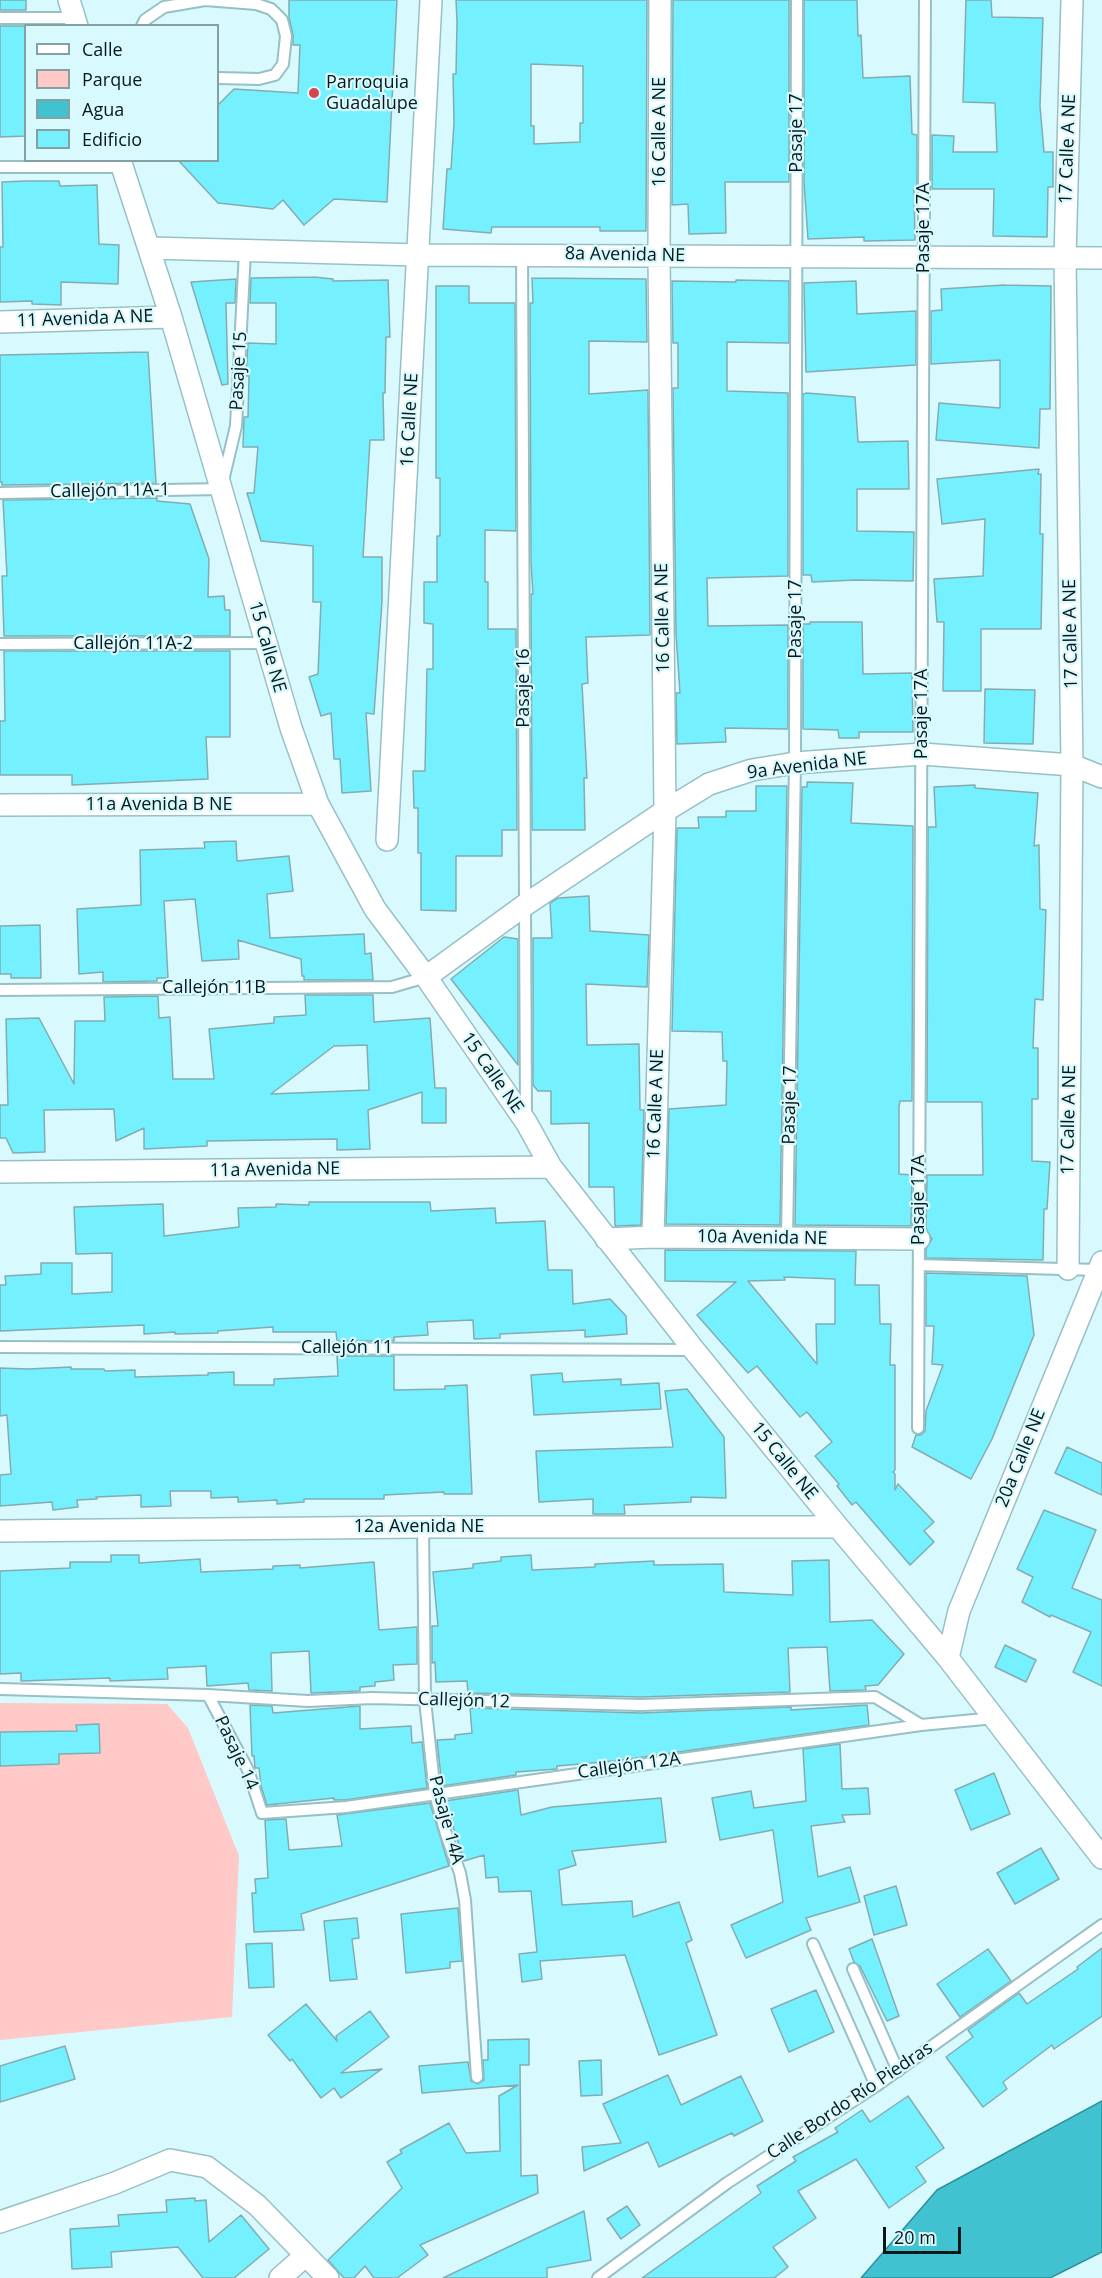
<!DOCTYPE html>
<html>
<head>
<meta charset="utf-8">
<style>
  body { margin:0 }
  #map { position:relative; width:1102px; height:2278px; overflow:hidden; background:#d8fafe; font-family:"Open Sans",sans-serif }
  canvas { display:block }
  .legend { position:absolute; left:24px; top:24px; width:195px; height:138px; box-sizing:border-box; background:#d8fafe; border:2px solid #85a0a3; margin:0; padding:8px 10px; list-style:none; font-size:18px; color:#08181a }
  .legend li { display:flex; align-items:center; gap:12px; height:30px }
  .legend b { width:30px; border:2px solid #85a0a3 }
  .scale { position:absolute; left:883px; top:2227px; width:78px; height:27px; box-sizing:border-box; border:3px solid #08181a; border-top:0; padding-left:8px; font-size:18px; line-height:21px; white-space:nowrap; color:#08181a; -webkit-text-stroke:4px #d8fafe; paint-order:stroke }
</style>
</head>
<body>
<div id="map">
<canvas width="1102" height="2278"></canvas>
<ul class="legend">
<li><b style="height:8px;background:#fff"></b>Calle</li>
<li><b style="height:16px;background:#fec9c6"></b>Parque</li>
<li><b style="height:16px;background:#40c2d1"></b>Agua</li>
<li><b style="height:16px;background:#75f0ff"></b>Edificio</li>
</ul>
<div class="scale">20 m</div>
</div>
<script>
const ctx = document.querySelector('canvas').getContext('2d');
ctx.lineJoin = 'round';
function paint(path, color) { ctx.fillStyle = color; ctx.fill(path, 'evenodd'); }
const toPath = rows => new Path2D(rows.map(r => 'M' + r).join(''));
function strokePath(path, color, width, dash) { ctx.strokeStyle = color; ctx.lineWidth = width; ctx.lineCap = dash ? 'butt' : 'round'; ctx.setLineDash(dash || []); ctx.stroke(path); }
function write(font, color, halo, rows, align = 'center') {
  ctx.font = font + ' "Open Sans",sans-serif'; ctx.lineWidth = 4.5; ctx.setLineDash([]); ctx.textBaseline = 'middle'; ctx.strokeStyle = halo; ctx.fillStyle = color; for (const [text, x, y, turn = 0] of rows) {
    ctx.save(); ctx.translate(x, y); ctx.rotate((+turn || 0) * Math.PI / 180); ctx.textAlign = isNaN(turn) ? turn : align; if (halo) ctx.strokeText(text, 0, 0); ctx.fillText(text, 0, 0); ctx.restore();
  }
}
paint(toPath([
  [0,1703,167,1704,188,1728,239,1856,232,2017,0,2040]
]), '#fec9c6');
const water = toPath([
  [1102,2101,1102,2252,1050,2278,861,2278,937,2190,1102,2101]
]);
paint(water, '#40c2d1');
strokePath(water, '#2f8f9a', 1.5);
const building = toPath([
  [0,0,26,0,26,10,0,10,0,0],
  [289,0,397,0,387,202,334,199,304,225,283,200,273,209,218,203,178,160,218,160,218,105,234,89,298,93,300,45,293,45,293,35,289,17,289,0],
  [456,0,647,0,646,231,600,231,600,227,492,227,491,233,443,229,447,169,451,169,454,123,453,74,456,74,457,22,456,0],
  [531,64,583,66,583,123,580,123,580,142,534,144,534,126,531,126,531,64],
  [673,0,789,0,789,182,725,182,726,233,689,234,688,204,672,205,673,0],
  [804,0,857,0,858,36,861,35,863,78,910,76,912,134,917,135,917,189,914,189,915,240,864,241,864,237,808,239,804,182,804,0],
  [966,0,991,0,992,17,1043,18,1040,106,1044,152,1053,152,1053,187,1048,187,1047,237,993,236,994,189,932,189,932,135,954,136,953,152,997,152,995,103,963,102,966,0],
  [0,26,26,26,26,136,0,137,0,26],
  [26,181,59,181,60,186,97,185,99,244,119,245,118,284,61,282,61,305,32,304,32,301,0,302,0,247,3,247,2,182,26,181],
  [314,277,333,279,333,281,388,280,390,337,386,337,385,393,383,393,384,440,370,440,363,557,382,557,382,602,374,714,366,713,371,791,342,793,340,759,334,759,331,713,321,716,309,677,318,674,321,602,313,602,313,546,261,541,247,493,254,493,258,447,243,447,244,417,248,417,249,376,246,376,248,343,276,344,276,303,250,303,251,278,314,277],
  [532,278,646,279,647,342,589,341,589,394,648,390,650,635,586,637,588,683,582,684,587,778,584,778,585,830,532,830,531,594,533,594,531,563,530,303,533,303,532,278],
  [236,279,235,303,226,303,228,384,222,385,191,282,236,279],
  [736,280,789,281,789,343,727,342,727,391,788,393,788,576,707,578,708,626,788,625,788,729,725,728,726,742,677,744,676,693,680,693,676,634,673,388,678,388,678,343,673,343,672,281,736,282,736,280],
  [856,281,857,314,916,311,916,365,806,372,804,283,856,281],
  [1004,285,1051,286,1050,409,1040,409,1039,448,936,440,939,403,1000,408,1000,360,931,364,931,311,942,310,941,289,1004,285],
  [436,286,469,286,469,303,515,303,516,531,485,530,485,582,488,582,488,629,516,629,517,830,502,830,502,856,456,856,456,911,421,910,421,853,418,853,418,808,414,808,413,771,425,771,427,669,433,669,433,624,424,623,424,582,437,582,437,536,440,536,440,478,436,478,436,286],
  [148,352,156,483,2,485,2,482,0,482,0,355,148,352],
  [807,393,855,397,858,442,908,441,909,489,857,489,857,531,914,532,913,581,856,580,812,582,811,575,803,575,803,394,807,393],
  [1039,469,1038,474,1041,474,1040,534,1043,534,1041,629,981,629,981,691,943,691,944,622,937,622,934,579,983,576,985,519,942,524,937,479,1039,469],
  [157,498,157,501,190,504,209,559,208,597,224,596,225,610,230,610,230,636,4,636,2,576,7,576,3,500,157,498],
  [810,622,862,622,863,674,912,673,913,732,859,732,859,738,839,738,838,730,803,729,803,624,810,624,810,622],
  [4,651,230,651,230,737,206,737,208,779,72,785,72,775,0,775,0,721,5,721,4,651],
  [985,689,1035,690,1033,744,984,743,985,689],
  [807,782,853,783,851,823,913,826,912,1101,900,1101,899,1107,899,1174,912,1175,911,1226,795,1225,802,787,807,787,807,782],
  [975,785,975,788,1038,793,1034,846,1039,845,1040,909,1046,910,1043,1000,1035,999,1033,1048,1038,1048,1038,1099,1032,1099,1032,1161,1050,1162,1047,1209,1044,1209,1043,1260,926,1258,926,1249,932,1239,926,1229,927,1175,983,1175,982,1102,927,1102,928,827,936,827,934,787,975,785],
  [756,786,787,786,780,1225,666,1224,669,1109,726,1105,727,1061,723,1061,722,1032,672,1031,677,828,699,828,698,817,726,817,726,811,756,811,756,786],
  [236,841,237,861,289,856,293,891,267,894,270,938,364,934,365,954,371,953,373,980,304,980,304,976,302,976,301,959,238,940,239,959,202,961,195,899,164,901,168,978,157,978,157,981,103,982,103,972,79,974,77,909,141,905,140,850,205,848,204,842,236,841],
  [589,896,590,931,649,935,647,987,586,984,587,1045,639,1044,640,1110,644,1110,641,1225,615,1226,614,1187,589,1187,589,1123,551,1124,551,1091,538,1091,533,1085,533,938,552,938,550,903,558,898,589,896],
  [40,925,41,978,11,978,11,974,0,974,0,926,40,925],
  [504,937,518,939,518,1065,451,979,504,937],
  [305,995,373,995,374,1022,430,1018,435,1088,446,1088,446,1123,422,1123,422,1092,368,1110,370,1149,337,1150,337,1139,207,1141,207,1146,144,1149,144,1128,116,1141,114,1109,44,1110,45,1152,13,1153,6,1138,0,1138,0,1105,8,1105,6,1019,39,1018,74,1084,75,1021,105,1021,104,997,158,996,159,1018,170,1017,173,1079,214,1079,209,1029,274,1023,274,1017,306,1015,305,995],
  [367,1045,369,1090,271,1094,334,1046,367,1045],
  [309,1202,430,1202,431,1211,495,1208,496,1223,545,1221,548,1270,572,1270,573,1304,610,1299,626,1316,627,1334,585,1337,585,1330,500,1334,500,1338,474,1339,473,1320,427,1322,428,1335,394,1337,394,1341,337,1341,336,1332,273,1332,273,1327,218,1331,218,1333,175,1334,175,1332,144,1334,144,1325,0,1331,0,1285,6,1285,5,1276,41,1274,41,1263,72,1263,72,1294,112,1292,112,1253,76,1254,74,1207,163,1204,164,1236,239,1227,238,1208,276,1207,276,1204,309,1205,309,1202],
  [665,1250,856,1251,855,1285,879,1285,880,1324,891,1324,890,1365,895,1365,895,1470,893,1472,895,1474,895,1490,898,1484,934,1522,924,1531,934,1542,910,1565,856,1502,852,1505,837,1486,839,1484,815,1456,832,1442,807,1412,800,1417,757,1366,748,1373,697,1315,736,1282,665,1281,665,1250],
  [784,1277,835,1279,835,1324,816,1324,817,1364,748,1281,785,1280,784,1277],
  [926,1273,1027,1276,1034,1335,992,1439,971,1479,912,1447,916,1435,921,1435,925,1431,926,1411,943,1365,932,1364,934,1326,926,1326,926,1273],
  [337,1356,394,1356,394,1390,445,1389,445,1386,467,1385,472,1494,444,1494,444,1492,384,1495,384,1499,304,1499,304,1502,277,1504,277,1500,238,1502,238,1497,211,1498,211,1491,170,1491,171,1506,141,1507,141,1495,96,1497,97,1499,77,1500,78,1507,53,1510,52,1502,0,1506,0,1475,11,1474,7,1415,0,1416,0,1368,28,1369,71,1367,71,1369,104,1369,105,1371,135,1370,135,1377,208,1375,208,1373,234,1372,234,1385,274,1385,274,1379,338,1376,337,1356],
  [562,1373,563,1382,621,1379,621,1385,659,1383,661,1409,534,1415,531,1375,562,1373],
  [687,1389,724,1437,726,1498,691,1497,691,1502,624,1505,625,1514,593,1514,593,1499,539,1502,536,1451,673,1447,665,1391,687,1389],
  [1067,1447,1102,1463,1102,1495,1055,1473,1067,1447],
  [1044,1510,1096,1530,1072,1588,1102,1600,1102,1686,1073,1672,1091,1632,1051,1615,1050,1617,1022,1602,1033,1577,1017,1569,1044,1510],
  [111,1555,139,1555,139,1563,200,1559,201,1572,273,1569,273,1566,300,1565,300,1568,374,1562,379,1630,417,1627,417,1664,393,1665,394,1680,375,1682,375,1686,360,1687,360,1691,311,1693,309,1651,271,1653,272,1691,249,1690,248,1683,207,1686,206,1666,167,1668,168,1679,110,1681,110,1678,21,1681,21,1673,0,1674,0,1571,70,1568,70,1562,111,1562,111,1555],
  [531,1555,532,1570,595,1567,595,1564,654,1561,654,1565,723,1564,724,1592,793,1595,792,1561,829,1560,830,1622,872,1620,904,1654,878,1685,865,1686,866,1690,830,1691,827,1647,788,1648,790,1692,641,1697,468,1693,467,1681,436,1682,435,1662,432,1663,432,1626,438,1626,433,1572,473,1568,473,1564,501,1561,501,1557,531,1555],
  [1005,1645,1036,1660,1026,1682,995,1667,1005,1645],
  [250,1705,272,1706,273,1713,360,1706,360,1729,411,1726,412,1743,422,1742,427,1788,345,1800,334,1800,334,1798,267,1805,261,1786,259,1768,255,1768,254,1756,252,1756,250,1705],
  [867,1705,869,1725,615,1761,557,1766,557,1769,516,1772,516,1775,442,1786,437,1740,455,1739,455,1735,472,1733,470,1708,641,1713,791,1707,791,1710,867,1705],
  [99,1724,100,1753,59,1754,59,1764,0,1766,0,1732,77,1731,76,1725,99,1724],
  [840,1744,842,1789,868,1788,870,1814,842,1815,845,1822,811,1826,818,1877,850,1867,860,1902,806,1918,811,1930,746,1958,731,1925,783,1902,773,1830,720,1840,712,1798,751,1791,754,1808,806,1801,803,1749,840,1744],
  [994,1773,1010,1814,971,1830,955,1790,994,1773],
  [518,1790,521,1815,552,1807,661,1798,666,1842,572,1851,576,1865,559,1870,562,1905,632,1901,633,1917,679,1902,692,1940,686,1943,717,2035,659,2055,625,1955,540,1961,542,1979,522,1982,519,1954,537,1952,531,1891,499,1892,498,1877,486,1878,484,1855,464,1861,445,1801,518,1790],
  [430,1803,449,1866,301,1914,304,1930,254,1932,252,1893,256,1893,255,1879,268,1878,265,1820,286,1819,289,1850,342,1846,337,1815,430,1803],
  [1041,1848,1059,1879,1015,1904,997,1873,1041,1848],
  [896,1886,907,1925,874,1935,864,1896,896,1886],
  [458,1908,462,1961,450,1962,450,1968,406,1973,401,1914,458,1908],
  [357,1918,359,1938,352,1939,357,1979,330,1981,324,1921,357,1918],
  [872,1939,899,2016,887,2021,860,1966,854,1962,849,1949,872,1939],
  [272,1943,274,1987,249,1988,246,1944,272,1943],
  [1102,1948,1102,2016,1054,2049,1052,2045,1003,2082,1007,2089,983,2107,946,2057,973,2037,968,2030,1019,1993,1027,2004,1078,1969,1077,1967,1102,1948],
  [988,1949,1011,1981,960,2017,937,1984,988,1949],
  [816,1990,834,2032,789,2052,771,2009,816,1990],
  [306,2004,337,2041,336,2036,370,2011,389,2037,341,2073,382,2069,341,2098,334,2088,321,2098,292,2059,290,2061,268,2035,306,2004],
  [529,2039,529,2065,520,2065,521,2176,537,2175,538,2193,420,2245,428,2255,397,2278,374,2278,365,2266,354,2278,344,2278,328,2260,402,2188,387,2162,402,2153,400,2150,449,2123,466,2153,500,2151,499,2096,518,2085,422,2093,419,2066,468,2062,471,2081,478,2084,484,2080,483,2060,488,2060,488,2040,529,2039],
  [65,2046,75,2079,0,2102,0,2066,65,2046],
  [601,2060,602,2095,581,2096,579,2061,601,2060],
  [668,2075,681,2105,741,2076,763,2121,734,2136,732,2133,659,2167,648,2142,584,2171,582,2147,621,2143,603,2104,668,2075],
  [908,2096,944,2148,916,2167,926,2182,889,2208,856,2159,798,2191,816,2218,773,2247,788,2267,774,2278,642,2278,761,2193,757,2186,796,2161,793,2157,838,2132,835,2128,862,2110,870,2122,908,2096],
  [195,2198,195,2201,206,2200,209,2242,241,2215,269,2249,234,2278,203,2278,178,2247,111,2252,112,2267,72,2269,70,2229,119,2226,118,2215,167,2212,166,2200,195,2198],
  [627,2206,640,2225,621,2239,607,2219,627,2206],
  [584,2211,591,2260,547,2268,547,2278,443,2278,584,2211]
]);
paint(building, '#75f0ff');
strokePath(building, '#83acb1', 1.5);
const service = toPath([
  [0,18,75,18],
  [142,26,145,20,164,7,205,0,256,4,271,9,282,20,286,36,283,64,275,75,259,79,218,78],
  [0,167,122,167],
  [522,254,526,1118],
  [0,493,221,489,236,426,245,251],
  [0,644,266,643],
  [0,990,392,987,426,977],
  [787,1238,795,763,797,0],
  [919,1265,1098,1270],
  [0,1347,694,1350],
  [918,1428,925,0],
  [423,1527,425,1700,435,1794,446,1834,460,1873,465,1900,477,2077],
  [0,1689,208,1695,308,1701,372,1698,641,1705,875,1697,921,1725],
  [208,1695,248,1770,262,1813,346,1807,921,1725,995,1718],
  [813,1944,876,2086],
  [853,1969,898,2071],
  [598,2278,727,2183,876,2086,1102,1925]
]);
const minor = toPath([
  [69,0,77,26],
  [120,160,171,317,291,728,318,804,375,909,426,977,526,1122,551,1167,694,1350,838,1527,948,1658,1102,1858],
  [149,248,419,255,1102,258],
  [0,322,171,317],
  [0,805,318,804],
  [387,840,431,0],
  [426,977,525,905,665,811,709,784,752,770,795,763,922,754,1072,765,1102,777],
  [0,1172,551,1167],
  [653,1237,665,811,659,256,660,0],
  [606,1239,653,1237,919,1239],
  [1068,1269,1072,765,1065,258,1072,0],
  [0,1531,423,1527,838,1527],
  [948,1658,959,1611,1102,1262],
  [0,2222,115,2183,170,2160,207,2167,257,2205,328,2278],
  [280,2278,305,2256]
]);
strokePath(service, '#97c0c5', 14);
strokePath(minor, '#97c0c5', 24);
strokePath(service, '#fff', 10);
strokePath(minor, '#fff', 21);
for (const [x, y, r, color] of [
  [314,93,6,"#d5454c"]
]) { const dot = new Path2D(); dot.arc(x, y, r, 0, 2 * Math.PI); ctx.fillStyle = color; ctx.fill(dot); strokePath(dot, '#d8fafe', 2); }
write('18px', '#08181a', '#d8fafe', [
  ["Parroquia",326,83],
  ["Guadalupe",326,104]
], 'left');
write('18px', '#08181a', '#d8fafe', [
  ["16 Calle A NE",660,132,-90],
  ["Pasaje 17",797,133,-90],
  ["17 Calle A NE",1068,149,-88],
  ["Pasaje 17A",924,228,-90],
  ["8a Avenida NE",625,255,1],
  ["11 Avenida A NE",85,319,-2],
  ["Pasaje 15",239,371,-87],
  ["16 Calle NE",410,420,-87],
  ["Callejón 11A-1",110,491,-1],
  ["16 Calle A NE",663,618,-91],
  ["Pasaje 17",796,619,-90],
  ["17 Calle A NE",1071,634,-91],
  ["Callejón 11A-2",133,644],
  ["15 Calle NE",267,647,74],
  ["Pasaje 16",524,688,-90],
  ["Pasaje 17A",922,714,-90],
  ["9a Avenida NE",807,766,-7],
  ["11a Avenida B NE",159,805],
  ["Callejón 11B",214,988],
  ["15 Calle NE",492,1073,55],
  ["16 Calle A NE",656,1104,-88],
  ["Pasaje 17",790,1105,-89],
  ["17 Calle A NE",1069,1120,-89],
  ["11a Avenida NE",275,1170,-1],
  ["Pasaje 17A",919,1200,-90],
  ["10a Avenida NE",762,1238,1],
  ["Callejón 11",347,1348],
  ["20a Calle NE",1021,1458,-68],
  ["15 Calle NE",784,1461,51],
  ["12a Avenida NE",419,1527],
  ["Callejón 12",464,1701,2],
  ["Pasaje 14",236,1753,65],
  ["Callejón 12A",629,1766,-8],
  ["Pasaje 14A",446,1820,75],
  ["Calle Bordo Río Piedras",850,2101,-34]
]);
</script>
</body>
</html>
